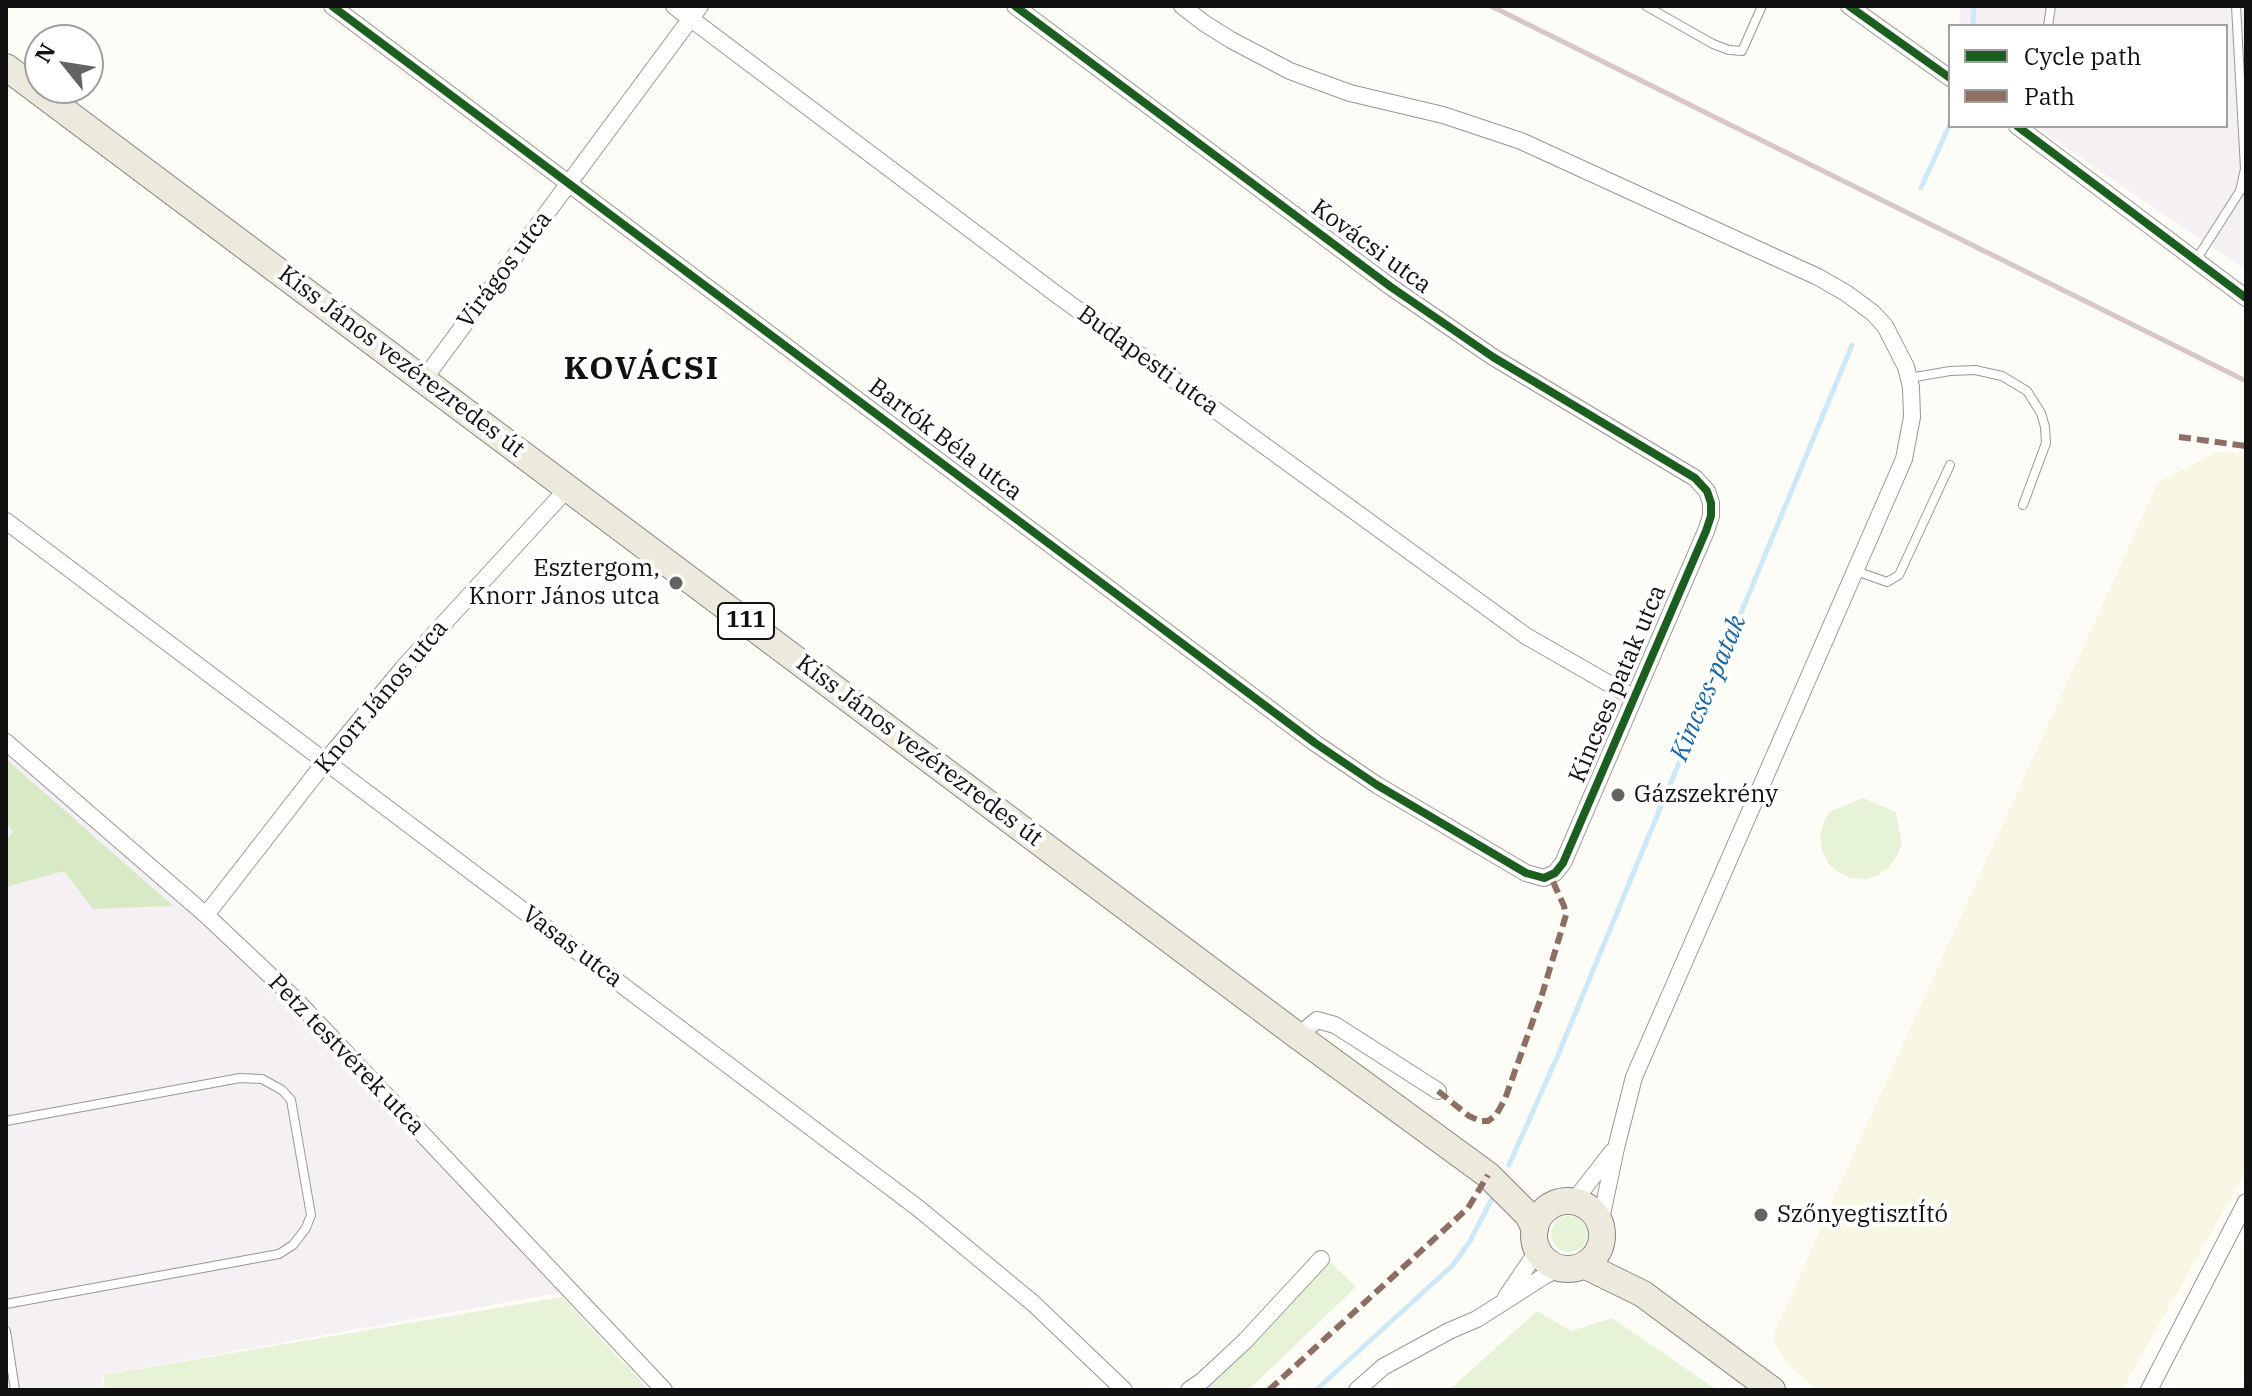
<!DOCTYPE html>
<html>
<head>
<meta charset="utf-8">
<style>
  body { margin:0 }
  #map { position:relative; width:2252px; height:1396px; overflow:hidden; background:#fdfcf7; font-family:"IBM Plex Serif",serif }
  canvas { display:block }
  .frame { position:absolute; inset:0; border:8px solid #111; pointer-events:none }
  .legend { position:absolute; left:1948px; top:24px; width:280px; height:104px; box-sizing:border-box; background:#fff; border:2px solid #a0a0a0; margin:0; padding:10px 14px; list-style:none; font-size:24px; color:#111 }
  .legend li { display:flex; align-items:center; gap:16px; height:40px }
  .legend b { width:40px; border:2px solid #a0a0a0 }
  .north { position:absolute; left:24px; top:24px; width:80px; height:80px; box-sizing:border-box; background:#fff; border:2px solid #a0a0a0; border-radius:50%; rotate:300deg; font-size:22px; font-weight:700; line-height:32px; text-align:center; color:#111 }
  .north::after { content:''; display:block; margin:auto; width:28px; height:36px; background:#646362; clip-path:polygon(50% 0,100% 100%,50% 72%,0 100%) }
</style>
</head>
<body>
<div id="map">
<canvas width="2252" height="1396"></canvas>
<div class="frame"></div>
<ul class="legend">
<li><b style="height:10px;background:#1b5e20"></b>Cycle path</li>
<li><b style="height:10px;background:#8d6e63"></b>Path</li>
</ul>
<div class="north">N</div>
</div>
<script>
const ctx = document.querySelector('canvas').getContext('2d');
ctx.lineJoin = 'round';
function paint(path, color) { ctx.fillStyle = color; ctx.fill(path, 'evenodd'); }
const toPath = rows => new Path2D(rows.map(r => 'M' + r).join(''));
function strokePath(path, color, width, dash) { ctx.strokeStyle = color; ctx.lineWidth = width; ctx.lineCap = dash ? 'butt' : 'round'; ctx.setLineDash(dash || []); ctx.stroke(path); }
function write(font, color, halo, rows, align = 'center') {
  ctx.font = font + ' "IBM Plex Serif",serif'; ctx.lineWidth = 8; ctx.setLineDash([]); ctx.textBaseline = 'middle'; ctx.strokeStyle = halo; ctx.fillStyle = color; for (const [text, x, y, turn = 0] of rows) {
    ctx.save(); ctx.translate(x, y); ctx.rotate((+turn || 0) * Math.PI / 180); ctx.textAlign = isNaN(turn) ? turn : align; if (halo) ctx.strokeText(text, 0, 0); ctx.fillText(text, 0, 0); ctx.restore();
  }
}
paint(toPath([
  [1960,6,2246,6,2246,270,2034,126,2226,126,2226,26,1959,26],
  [6,744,206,915,570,1291,102,1375,104,1390,6,1390]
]), '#f5f0f3');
paint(toPath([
  [2217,452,2246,453,2246,1171,2122,1390,1819,1390,1787,1365,1772,1339,1851,1159,2158,482]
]), '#f9f7e4');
paint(toPath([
  [1863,798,1896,812,1902,844,1897,856,1889,867,1878,875,1865,879,1851,878,1838,872,1828,863,1822,851,1820,837,1823,824,1829,812],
  '1551 1234a18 18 0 1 1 36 0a18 18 0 1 1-36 0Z',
  [1330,1262,1356,1287,1248,1390,1201,1390],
  [562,1297,649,1390,105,1390,103,1375],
  [1537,1311,1571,1331,1612,1318,1717,1390,1449,1390]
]), '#e7f3d7');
paint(toPath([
  [6,759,173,906,93,909,64,871,6,887,6,840,13,832,6,822]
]), '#d8eac5');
strokePath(toPath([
  [1973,26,1974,6],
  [1921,188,1950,124],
  [1509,1165,1558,1055,1852,345],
  [1316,1390,1453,1265,1470,1241,1495,1193]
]), '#cde8f7', 5);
const service = toPath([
  [1646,6,1713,44,1729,50,1742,51,1762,6],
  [2048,26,2051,6],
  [2196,260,2240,191,2245,169,2236,6],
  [1909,378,1950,371,1975,370,2002,376,2027,391,2041,413,2045,427,2046,443,2023,505],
  [1856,571,1887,582,1899,575,1950,465],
  [6,1121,240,1078,262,1079,282,1090,291,1100,311,1215,306,1228,293,1245,279,1254,6,1304],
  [6,1331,15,1390]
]);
const minor = toPath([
  [332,6,1315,743,1377,785,1526,873,1544,878,1555,873,1563,863,1706,531,1711,516,1711,503,1707,491,1695,478,1493,357,1391,287,1015,6],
  [674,6,1056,294,1526,636,1634,698],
  [1182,6,1204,23,1231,40,1290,71,1350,93,1443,115,1521,141,1818,277,1846,293,1873,313,1885,326,1906,367,1911,387,1912,417,1904,459,1634,1077,1616,1148,1600,1224],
  [1849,6,1950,78],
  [2017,126,2246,298],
  [424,379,700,6],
  [6,521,918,1208,1034,1304,1124,1390],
  [6,742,206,915,295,999,664,1390],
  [206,915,325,762,403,668,568,488],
  [1298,1036,1317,1020,1335,1025,1438,1091],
  [1574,1201,1612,1152],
  [1506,1297,1538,1250],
  [1189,1390,1202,1381,1245,1341,1321,1259],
  [1357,1390,1383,1367,1449,1331,1477,1319,1546,1275,1561,1268],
  [2149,1390,2246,1202]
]);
const primary = toPath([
  [6,67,1298,1036,1488,1175,1528,1215,1535,1229],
  '1534 1235a34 34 0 1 1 68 0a34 34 0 1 1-68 0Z',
  [1584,1265,1643,1294,1772,1390]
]);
strokePath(service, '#979795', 10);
strokePath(minor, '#979795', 18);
strokePath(primary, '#858482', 28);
strokePath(service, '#fffffe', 8);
strokePath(minor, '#fffffe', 16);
strokePath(primary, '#ede9dc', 26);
strokePath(toPath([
  [1491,6,2246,381]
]), '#d9c6c7', 5);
strokePath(toPath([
  [2179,437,2246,446],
  [1438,1091,1469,1116,1480,1121,1488,1121,1496,1115,1505,1099,1541,998,1566,915,1564,906,1550,875],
  [1269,1390,1468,1208,1488,1175]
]), '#8d6e63', 6, [12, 6]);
strokePath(toPath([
  [332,6,1315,743,1377,785,1526,873,1544,878,1555,873,1563,863,1706,531,1711,516,1711,503,1707,491,1695,478,1493,357,1391,287,1015,6],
  [1849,6,1950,78],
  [2017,126,2246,298]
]), '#1b5e20', 8);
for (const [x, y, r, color] of [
  [676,583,8,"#646362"],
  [1618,795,8,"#646362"],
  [1761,1215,8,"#646362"]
]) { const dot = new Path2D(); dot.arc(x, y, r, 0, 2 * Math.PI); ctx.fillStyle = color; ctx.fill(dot); strokePath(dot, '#fff', 3); }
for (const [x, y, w] of [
  [746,621,56]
]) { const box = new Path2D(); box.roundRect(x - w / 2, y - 18, w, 36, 6); ctx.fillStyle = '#fff'; ctx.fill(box); strokePath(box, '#111', 2); }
write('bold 22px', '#111', null, [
  ["111",746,621]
]);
write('24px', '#111', '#fff', [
  ["Kovácsi utca",1371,247,36],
  ["Virágos utca",505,270,-53],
  ["Budapesti utca",1148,361,36],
  ["Kiss János vezérezredes út",401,362,37],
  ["Bartók Béla utca",945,440,37],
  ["Kincses patak utca",1618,684,-67],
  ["Knorr János utca",382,697,-50],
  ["Kiss János vezérezredes út",919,751,37],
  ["Vasas utca",572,947,37],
  ["Petz testvérek utca",346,1055,46]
]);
write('24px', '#111', '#fff', [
  ["Esztergom,",660,569,"right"],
  ["Knorr János utca",660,597,"right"],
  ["Gázszekrény",1634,795],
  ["SzőnyegtisztÍtó",1777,1215]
], 'left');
write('italic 26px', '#1768a6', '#fff', [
  ["Kincses-patak",1709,688,-67]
]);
ctx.letterSpacing = '2px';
write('bold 32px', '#111', '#fff', [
  ["KOVÁCSI",642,370]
]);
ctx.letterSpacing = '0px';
</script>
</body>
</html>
